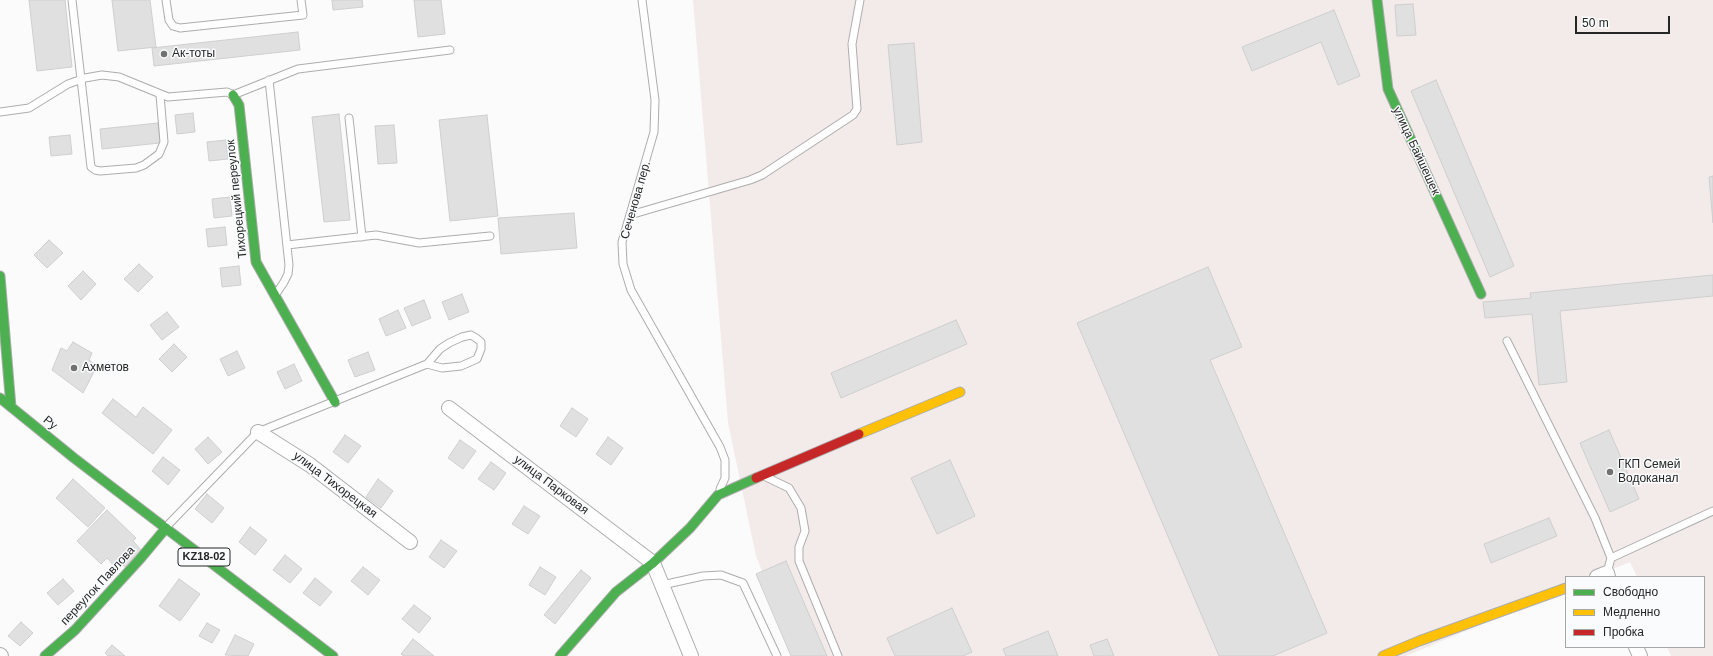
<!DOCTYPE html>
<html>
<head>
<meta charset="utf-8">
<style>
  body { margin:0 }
  #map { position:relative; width:1713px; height:656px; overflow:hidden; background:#fbfbfb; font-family:Arial,sans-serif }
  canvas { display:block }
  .legend { position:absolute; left:1565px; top:576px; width:140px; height:72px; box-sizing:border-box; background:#fafbfc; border:1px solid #a5a6a6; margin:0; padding:5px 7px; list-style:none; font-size:12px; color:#252626 }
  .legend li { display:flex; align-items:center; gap:8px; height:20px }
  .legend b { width:20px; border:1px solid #a5a6a6 }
  .scale { position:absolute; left:1575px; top:16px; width:95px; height:18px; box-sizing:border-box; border:2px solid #252626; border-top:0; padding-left:5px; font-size:12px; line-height:14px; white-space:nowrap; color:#252626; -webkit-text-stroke:3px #fafbfc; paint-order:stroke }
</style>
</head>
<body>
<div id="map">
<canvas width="1713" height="656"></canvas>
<ul class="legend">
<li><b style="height:5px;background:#4caf50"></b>Свободно</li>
<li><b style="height:5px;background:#ffc107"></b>Медленно</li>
<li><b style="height:5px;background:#c62828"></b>Пробка</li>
</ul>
<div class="scale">50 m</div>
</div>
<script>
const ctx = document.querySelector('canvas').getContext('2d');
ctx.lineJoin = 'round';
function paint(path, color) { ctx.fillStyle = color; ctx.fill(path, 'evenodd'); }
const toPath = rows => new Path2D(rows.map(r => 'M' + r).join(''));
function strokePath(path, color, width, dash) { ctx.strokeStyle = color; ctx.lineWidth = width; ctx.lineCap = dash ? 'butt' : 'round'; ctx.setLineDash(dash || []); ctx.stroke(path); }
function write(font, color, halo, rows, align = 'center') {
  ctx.font = font + ' Arial,sans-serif'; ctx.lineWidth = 3; ctx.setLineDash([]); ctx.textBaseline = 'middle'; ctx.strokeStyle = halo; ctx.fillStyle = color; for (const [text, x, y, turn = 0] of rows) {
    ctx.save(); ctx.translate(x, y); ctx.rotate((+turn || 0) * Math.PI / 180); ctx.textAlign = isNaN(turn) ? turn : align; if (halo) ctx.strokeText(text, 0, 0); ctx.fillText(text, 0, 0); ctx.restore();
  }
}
paint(toPath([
  [693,0,1713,0,1713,656,1671,656,1667,647,1704,647,1704,577,1637,577,1630,562,1594,577,1566,577,1566,589,1406,656,795,656,756,556,728,423]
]), '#f3ebe9');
const building = toPath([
  [29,0,65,0,72,67,37,71,29,0],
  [112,0,150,0,156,47,118,51,112,0],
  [332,0,362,0,363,7,333,10,332,0],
  [414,0,441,0,445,34,418,37,414,0],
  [1413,4,1416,35,1397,36,1395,5,1413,4],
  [1334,10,1360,76,1338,85,1321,42,1252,71,1242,47,1334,10],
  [298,32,300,50,154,66,152,48,298,32],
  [914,43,922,142,897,145,888,45,914,43],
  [1436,80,1514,266,1490,277,1411,91,1436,80],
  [193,113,195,132,177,134,175,115,193,113],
  [339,114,350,220,324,222,312,117,339,114],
  [487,115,498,216,450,221,439,120,487,115],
  [158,123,160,143,102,149,100,129,158,123],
  [394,125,397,163,378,164,375,126,394,125],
  [70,135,72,154,51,156,49,137,70,135],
  [226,140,228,159,209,161,207,142,226,140],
  [1713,176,1713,223,1709,177,1713,176],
  [230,197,232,216,214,218,212,199,230,197],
  [574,213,577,248,501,254,498,218,574,213],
  [225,227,227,245,208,247,206,229,225,227],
  [49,240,63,253,47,268,34,255,49,240],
  [139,264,153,277,138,292,124,279,139,264],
  [239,266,241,285,222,287,220,268,239,266],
  [1208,267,1242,347,1210,360,1327,633,1273,656,1219,656,1077,323,1208,267],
  [83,271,96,284,81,300,68,286,83,271],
  [1713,275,1713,296,1560,311,1567,382,1539,385,1532,314,1485,318,1483,302,1531,298,1530,293,1713,275],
  [462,294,469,312,449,320,442,302,462,294],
  [424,300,431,318,412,326,404,308,424,300],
  [398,310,406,328,386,336,379,319,398,310],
  [167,312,179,327,162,340,150,325,167,312],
  [956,320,967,344,841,398,831,373,956,320],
  [73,342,92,353,89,360,97,366,83,393,52,370,61,348,67,351,73,342],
  [174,344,187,357,172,372,159,359,174,344],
  [237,351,245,368,228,376,220,359,237,351],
  [368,352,375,370,355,377,348,360,368,352],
  [294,364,302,381,285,389,277,372,294,364],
  [113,399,136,417,143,407,172,430,153,454,102,413,113,399],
  [572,408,588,419,576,437,560,426,572,408],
  [1609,430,1639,499,1610,512,1580,443,1609,430],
  [345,435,361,446,348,463,333,452,345,435],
  [208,437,222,452,208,464,195,449,208,437],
  [608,437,623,448,611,465,596,454,608,437],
  [460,440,476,451,463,469,448,458,460,440],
  [163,457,180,470,168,485,152,471,163,457],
  [950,460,975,516,937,534,911,478,950,460],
  [491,462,506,473,494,490,478,479,491,462],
  [73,479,105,508,88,527,56,498,73,479],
  [378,479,393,491,381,508,366,497,378,479],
  [207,494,224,508,212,523,195,509,207,494],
  [524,506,540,516,528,534,512,524,524,506],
  [107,510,136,538,133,541,143,552,127,569,120,562,115,567,107,558,101,564,77,541,107,510],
  [1549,518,1557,536,1491,563,1484,544,1549,518],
  [250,527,267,540,255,555,239,542,250,527],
  [441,540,457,551,444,568,429,557,441,540],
  [285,555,302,569,290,583,273,570,285,555],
  [786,561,827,656,791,656,756,574,786,561],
  [363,567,380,580,368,595,351,581,363,567],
  [540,567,556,577,545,595,529,585,540,567],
  [581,570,591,578,555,624,544,615,581,570],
  [315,578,332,592,320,606,303,593,315,578],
  [63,579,74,591,58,605,47,593,63,579],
  [179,579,200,594,180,621,159,606,179,579],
  [414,605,431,618,419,633,402,619,414,605],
  [952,608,972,652,963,656,895,656,887,638,952,608],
  [21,622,33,633,20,646,8,636,21,622],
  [207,623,220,630,212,643,199,636,207,623],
  [1048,631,1058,656,1006,656,1003,649,1048,631],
  [235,635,254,644,248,656,225,655,235,635],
  [413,639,434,656,404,656,401,654,413,639],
  [1107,639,1114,656,1094,656,1090,645,1107,639],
  [112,645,125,656,108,656,105,653,112,645]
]);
paint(building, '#e0e0e1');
strokePath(building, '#cfcfcf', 1);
const lane = toPath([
  [72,0,91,167,95,170,100,171,136,168,144,165,159,154,164,142,160,95],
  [166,0,169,20,173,26,180,28,303,15,301,0],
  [642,0,655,100,654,132,622,242,623,264,631,290,720,447,725,460,725,478,720,489],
  [269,80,289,265,288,274,284,282,276,294],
  [0,112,29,108,68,84,85,78,102,75,119,77,168,97,227,92,233,95,298,69,450,50],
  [349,118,362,237],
  [630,215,750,180,762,175,853,115,857,109,852,44,860,0],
  [287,245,376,235,419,243,490,236],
  [1507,341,1595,518,1611,558,1607,573],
  [766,477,789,488,801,508,805,531,799,547,799,561,838,656],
  [167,526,258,432,427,364,442,368,461,366,477,359,481,349,481,342,476,338,471,335,462,337,449,343,440,349,427,364],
  [1611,558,1713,511],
  [662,585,703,576,721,575,743,583,777,656]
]);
const street = toPath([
  [449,408,653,563,691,656],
  [258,432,310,465,410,542],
  [1597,577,1607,573,1608,577],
  [1636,647,1640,656],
  [0,655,1,656]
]);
const fast = toPath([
  [1377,0,1388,89,1481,294],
  [233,95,239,105,256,262,335,402],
  [0,276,11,407],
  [0,398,74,458,333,656],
  [45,656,75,630,140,559,166,528],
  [560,656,616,592,653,563,690,528,718,495,756,478]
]);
const slow = toPath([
  [859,434,960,392],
  [1383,656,1419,641,1566,588]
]);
const jam = toPath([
  [756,478,859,434]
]);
strokePath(lane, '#adadad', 9);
strokePath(street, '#adadad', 16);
strokePath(fast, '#adadad', 11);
strokePath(slow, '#adadad', 11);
strokePath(jam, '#adadad', 11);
strokePath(lane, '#fefefe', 7);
strokePath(street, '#fefefe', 14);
strokePath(fast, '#4caf50', 9);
strokePath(slow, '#ffc107', 9);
strokePath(jam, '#c62828', 9);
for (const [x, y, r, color] of [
  [164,54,4,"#707171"],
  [74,368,4,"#707171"],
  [1610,472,4,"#707171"]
]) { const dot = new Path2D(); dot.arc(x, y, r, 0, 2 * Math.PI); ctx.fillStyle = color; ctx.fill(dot); strokePath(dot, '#fafbfc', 1.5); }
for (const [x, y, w] of [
  [204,557,52]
]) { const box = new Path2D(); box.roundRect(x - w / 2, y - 9, w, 18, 3); ctx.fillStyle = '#fafbfc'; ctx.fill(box); strokePath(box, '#252626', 1); }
write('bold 11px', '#252626', null, [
  ["KZ18-02",204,557]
]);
write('12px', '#252626', '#fafbfc', [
  ["Ак-тоты",172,54],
  ["Ахметов",82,368],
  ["ГКП Семей",1618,465],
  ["Водоканал",1618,479]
], 'left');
write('12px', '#252626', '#fafbfc', [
  ["улица Байшешек",1416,151,65],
  ["Тихорецкий переулок",237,199,-96],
  ["Сеченова пер.",636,200,-74],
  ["Ру",50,423,39],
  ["улица Тихорецкая",335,485,37],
  ["улица Парковая",551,485,37],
  ["переулок Павлова",98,586,-47]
]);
</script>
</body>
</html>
